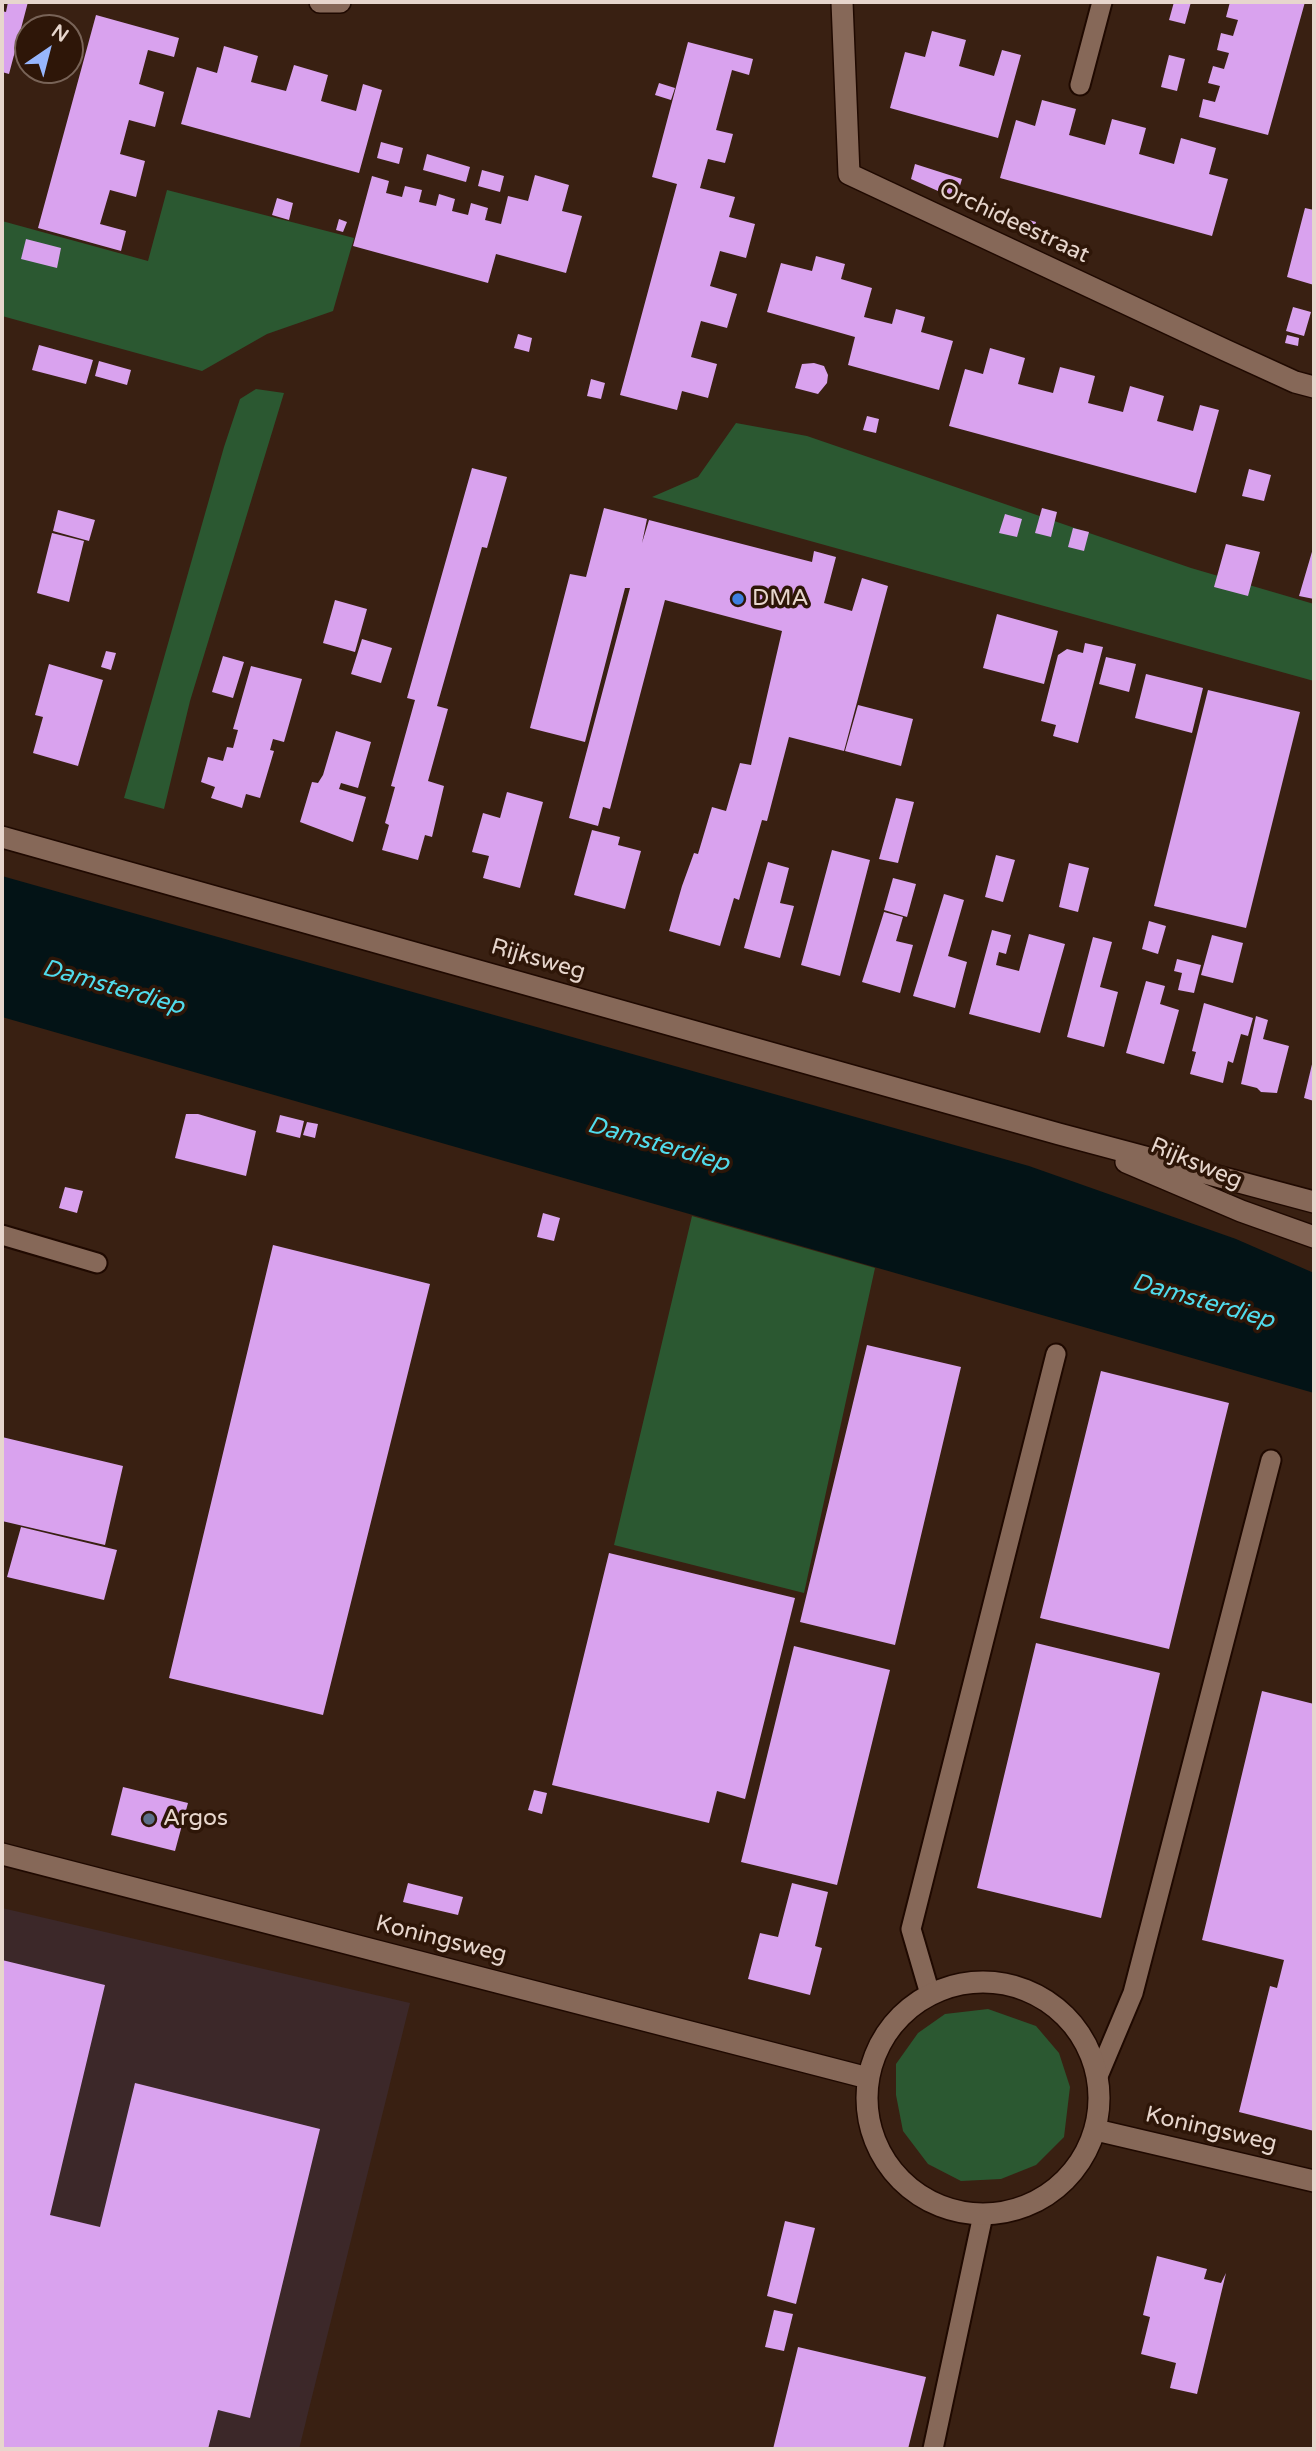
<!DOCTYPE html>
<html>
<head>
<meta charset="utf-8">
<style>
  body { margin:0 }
  #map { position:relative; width:1316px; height:2451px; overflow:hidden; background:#392012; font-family:"Varela Round",sans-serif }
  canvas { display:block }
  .frame { position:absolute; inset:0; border:4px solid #e7d6cd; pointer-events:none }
  .north { position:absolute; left:14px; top:14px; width:70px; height:70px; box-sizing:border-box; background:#2e1608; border:2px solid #786357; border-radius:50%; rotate:35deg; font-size:19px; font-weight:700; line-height:28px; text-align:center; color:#e7d6cd }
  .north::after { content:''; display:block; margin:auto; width:24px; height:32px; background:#97b6fd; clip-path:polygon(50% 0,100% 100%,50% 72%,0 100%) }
</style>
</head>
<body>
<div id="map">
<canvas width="1316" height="2451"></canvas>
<div class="frame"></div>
<div class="north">N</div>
</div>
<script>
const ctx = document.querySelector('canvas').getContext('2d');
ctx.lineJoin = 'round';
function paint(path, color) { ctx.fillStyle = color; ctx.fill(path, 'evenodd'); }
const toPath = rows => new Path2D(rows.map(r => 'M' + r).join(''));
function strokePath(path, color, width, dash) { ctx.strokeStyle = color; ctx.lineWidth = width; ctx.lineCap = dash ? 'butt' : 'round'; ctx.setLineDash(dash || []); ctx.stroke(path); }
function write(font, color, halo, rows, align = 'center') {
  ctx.font = font + ' "Varela Round",sans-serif'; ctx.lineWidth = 7; ctx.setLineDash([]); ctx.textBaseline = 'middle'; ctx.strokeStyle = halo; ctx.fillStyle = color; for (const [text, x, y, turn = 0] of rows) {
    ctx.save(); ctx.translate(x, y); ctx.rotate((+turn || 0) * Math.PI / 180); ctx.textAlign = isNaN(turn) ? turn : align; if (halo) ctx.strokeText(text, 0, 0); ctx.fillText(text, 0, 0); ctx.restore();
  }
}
paint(toPath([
  [2,1908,410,2003,299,2449,2,2449]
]), '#3c2829');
paint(toPath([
  [167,190,354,238,333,311,267,334,202,371,2,316,2,221,148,261],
  [256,389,284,393,190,701,164,809,124,798,224,447,240,399],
  [736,423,807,436,1191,568,1314,604,1314,681,652,497,698,477],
  [692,1216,875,1268,804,1593,614,1545],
  [988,2009,1036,2026,1059,2053,1070,2087,1064,2137,1036,2165,1001,2179,961,2181,928,2164,903,2131,896,2095,896,2064,918,2033,945,2014]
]), '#2b5831');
paint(toPath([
  [2,876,1029,1166,1236,1239,1314,1273,1314,1393,2,1017]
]), '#031316');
paint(toPath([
  [8,2,28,2,9,74,2,72,2,11,6,12],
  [1174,2,1191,2,1185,24,1169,20],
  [1230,2,1305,2,1268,135,1199,117,1203,99,1215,102,1220,86,1208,83,1213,66,1224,69,1229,53,1217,50,1221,33,1233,36,1238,20,1226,17],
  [96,15,179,38,174,57,148,50,139,84,164,92,155,127,129,120,120,154,145,161,136,197,110,190,100,224,126,231,121,251,38,228],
  [932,31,966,40,959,66,994,76,1002,50,1021,55,998,138,890,108,905,52,925,57],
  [688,42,753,59,749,75,732,70,716,130,733,134,729,149,725,163,708,159,700,188,735,197,729,217,755,224,746,258,720,251,715,269,710,286,737,294,727,328,701,321,691,357,717,364,708,398,682,391,677,410,620,395,677,184,652,177],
  [224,46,258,56,251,82,286,91,294,65,328,75,321,101,356,111,363,84,382,90,359,173,181,124,197,67,217,73],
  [1169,55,1185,59,1177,91,1161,87],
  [659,83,675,88,671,100,655,95],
  [1042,100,1076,109,1069,135,1105,145,1112,119,1146,128,1139,154,1174,164,1181,138,1216,148,1209,174,1228,179,1212,236,1000,178,1016,120,1035,126],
  [381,142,403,148,399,164,377,158],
  [427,154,470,167,466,182,423,170],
  [915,164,962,179,956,199,911,179],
  [482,170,504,176,500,192,478,186],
  [535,175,569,185,562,211,582,216,566,273,496,254,488,283,353,246,372,176,389,181,386,193,402,197,405,186,422,190,419,202,436,206,439,194,455,199,452,211,468,215,471,203,488,208,485,220,501,224,508,196,528,201],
  [277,198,293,203,289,220,272,215],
  [1305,208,1314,210,1314,285,1287,277],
  [339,219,347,222,343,232,336,230],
  [1029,220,1036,222,1033,234,1026,231],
  [26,239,61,248,57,268,21,259],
  [816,256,845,264,841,279,872,288,864,317,892,324,896,309,925,317,921,332,953,341,939,390,848,365,855,337,767,312,781,263,812,271],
  [1293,307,1311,312,1304,336,1286,331],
  [518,334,532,338,529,352,514,348],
  [1287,335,1299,338,1298,346,1285,343],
  [39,345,93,360,86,384,32,370],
  [990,348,1025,358,1018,384,1053,393,1060,367,1095,376,1088,403,1123,412,1130,386,1164,396,1157,421,1193,431,1200,405,1219,410,1196,493,949,426,965,369,983,374],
  [99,361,131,370,127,385,95,376],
  [814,363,824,366,828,375,827,383,818,394,795,388,802,364],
  [591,379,605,383,601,399,587,396],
  [867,416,879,419,876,433,863,430],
  [472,468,507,477,487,548,482,547,437,706,448,709,428,781,444,786,432,837,425,835,418,860,382,850,389,825,385,823,395,787,391,786,415,700,407,698],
  [1249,469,1271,475,1264,501,1242,496],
  [604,508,647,519,642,543,649,520,812,562,814,551,836,557,824,603,852,611,862,578,888,586,844,751,789,737,767,821,762,820,739,900,734,898,720,946,669,931,682,886,694,853,698,854,712,807,726,811,740,763,751,765,782,631,665,600,610,809,603,807,598,826,569,818,630,588,625,588,585,742,530,728,570,574,586,577],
  [1042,508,1057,512,1051,537,1035,533],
  [58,510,95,520,89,541,53,531],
  [1005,514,1022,519,1017,537,999,533],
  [1073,528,1089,532,1084,551,1068,547],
  [52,533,84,541,69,602,37,593],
  [1226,544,1260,552,1248,596,1214,587],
  [1314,545,1314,599,1299,596],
  [335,600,367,609,355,652,323,643],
  [997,614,1058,631,1044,684,983,668],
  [362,639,392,648,381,683,351,674],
  [1085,643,1103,647,1078,743,1053,736,1056,725,1041,721,1058,655,1067,649,1083,653],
  [106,651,116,653,111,670,101,667],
  [223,656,244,662,233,698,212,692],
  [1106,657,1136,664,1129,692,1099,684],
  [49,664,103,680,78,766,33,753,43,717,35,715],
  [251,666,302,679,284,742,273,739,270,750,274,751,260,798,246,794,242,808,211,798,215,787,201,782,208,757,223,761,227,747,233,748,238,730,233,729],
  [1146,674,1203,688,1192,733,1135,718],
  [1208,690,1300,712,1246,928,1154,906],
  [858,705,913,719,901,766,845,751],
  [336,731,371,742,358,788,341,783,339,789,366,797,353,842,300,822,312,782,318,783,323,775],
  [507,792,543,802,520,888,483,878,489,856,472,852,483,813,500,818],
  [896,798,914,802,898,863,879,859],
  [592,830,620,837,618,845,641,851,625,909,574,895],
  [832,850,870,860,840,976,801,965],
  [996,855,1015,860,1003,902,985,897],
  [768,862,789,868,780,903,794,906,780,958,744,948],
  [1069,863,1089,868,1078,912,1059,907],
  [893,878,916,884,907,917,884,910],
  [944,894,964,900,948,956,967,962,955,1008,913,996],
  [884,912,903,917,896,941,913,945,900,993,862,982],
  [1149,921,1166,926,1158,954,1142,949],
  [992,930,1011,935,1006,954,999,952,996,965,1019,971,1029,934,1065,944,1040,1033,969,1014],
  [1212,935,1243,943,1233,983,1201,975],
  [1093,937,1112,942,1100,987,1118,992,1104,1047,1067,1037],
  [1177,959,1201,965,1194,993,1178,990,1182,973,1174,971],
  [1146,981,1165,986,1160,1004,1179,1010,1164,1064,1126,1053],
  [1204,1003,1253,1018,1248,1036,1241,1034,1233,1063,1228,1061,1223,1083,1190,1074,1196,1052,1192,1051],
  [1256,1016,1268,1020,1263,1039,1289,1046,1277,1093,1261,1092,1257,1088,1241,1084],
  [1313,1060,1314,1060,1314,1101,1304,1098],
  [186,1114,198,1114,256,1131,246,1176,175,1158],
  [280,1115,304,1121,300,1138,276,1132],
  [307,1122,318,1124,315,1138,303,1135],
  [65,1187,83,1191,77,1213,59,1208],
  [543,1213,560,1218,554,1241,537,1237],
  [273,1245,430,1284,323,1715,169,1678],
  [867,1345,961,1367,895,1645,800,1622],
  [1101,1371,1229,1403,1169,1649,1040,1618],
  [2,1437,123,1466,105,1545,2,1521],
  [21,1527,117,1550,104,1600,7,1577],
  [609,1553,795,1598,745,1799,717,1791,709,1823,552,1785],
  [1036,1643,1160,1673,1101,1918,977,1888],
  [794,1646,890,1670,837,1885,741,1862],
  [1262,1691,1314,1704,1314,2131,1239,2112,1270,1986,1277,1988,1284,1960,1202,1940],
  [123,1787,188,1803,175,1851,111,1835],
  [534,1790,547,1793,542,1814,528,1810],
  [408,1883,463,1897,458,1915,403,1902],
  [792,1883,828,1892,815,1946,822,1948,810,1995,748,1979,760,1933,778,1937],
  [2,1960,105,1985,50,2215,100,2227,135,2083,320,2129,250,2418,218,2410,208,2449,2,2449],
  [785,2221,815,2228,796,2304,767,2296],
  [1157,2256,1207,2269,1204,2279,1221,2283,1226,2273,1197,2394,1170,2388,1176,2363,1141,2354,1150,2317,1143,2315],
  [774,2310,793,2314,784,2351,765,2347],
  [798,2347,926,2377,908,2449,773,2449]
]), '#d9a2ee');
const lane = toPath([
  [1080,85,1102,2],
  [2,1235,97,1263],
  [930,1994,911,1929,1056,1354],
  [1098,2076,1133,1993,1271,1460],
  [933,2449,983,2215]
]);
const street = toPath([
  [320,2,340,2],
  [842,2,849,174,1225,350,1295,382,1314,387],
  [2,1854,868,2078],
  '867 2098a116 116 0 1 1 232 0a116 116 0 1 1-232 0Z',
  [1096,2130,1314,2181]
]);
const secondary = toPath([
  [2,837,1059,1134,1314,1202],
  [1126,1162,1241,1211,1314,1237]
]);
strokePath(lane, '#1f0900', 23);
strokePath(street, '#1f0900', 24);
strokePath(secondary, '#1f0900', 24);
strokePath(lane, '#866858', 19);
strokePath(street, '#866858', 21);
strokePath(secondary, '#866858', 21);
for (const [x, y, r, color] of [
  [738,599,7,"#3f7fe0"],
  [149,1819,7,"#5c6f8a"]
]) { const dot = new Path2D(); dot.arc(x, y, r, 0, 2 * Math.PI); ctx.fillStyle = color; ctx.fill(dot); strokePath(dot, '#2e1608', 2.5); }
write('23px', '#e7d6cd', '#2e1608', [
  ["Orchideestraat",1014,223,25],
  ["Rijksweg",538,960,16],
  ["Rijksweg",1196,1164,23],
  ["Koningsweg",441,1940,14],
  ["Koningsweg",1211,2130,13]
]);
write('23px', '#e7d6cd', '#2e1608', [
  ["DMA",752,599],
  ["Argos",163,1819]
], 'left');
write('italic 24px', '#50dbec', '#2e1608', [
  ["Damsterdiep",113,988,16],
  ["Damsterdiep",658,1145,16],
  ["Damsterdiep",1203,1302,16]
]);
</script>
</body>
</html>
